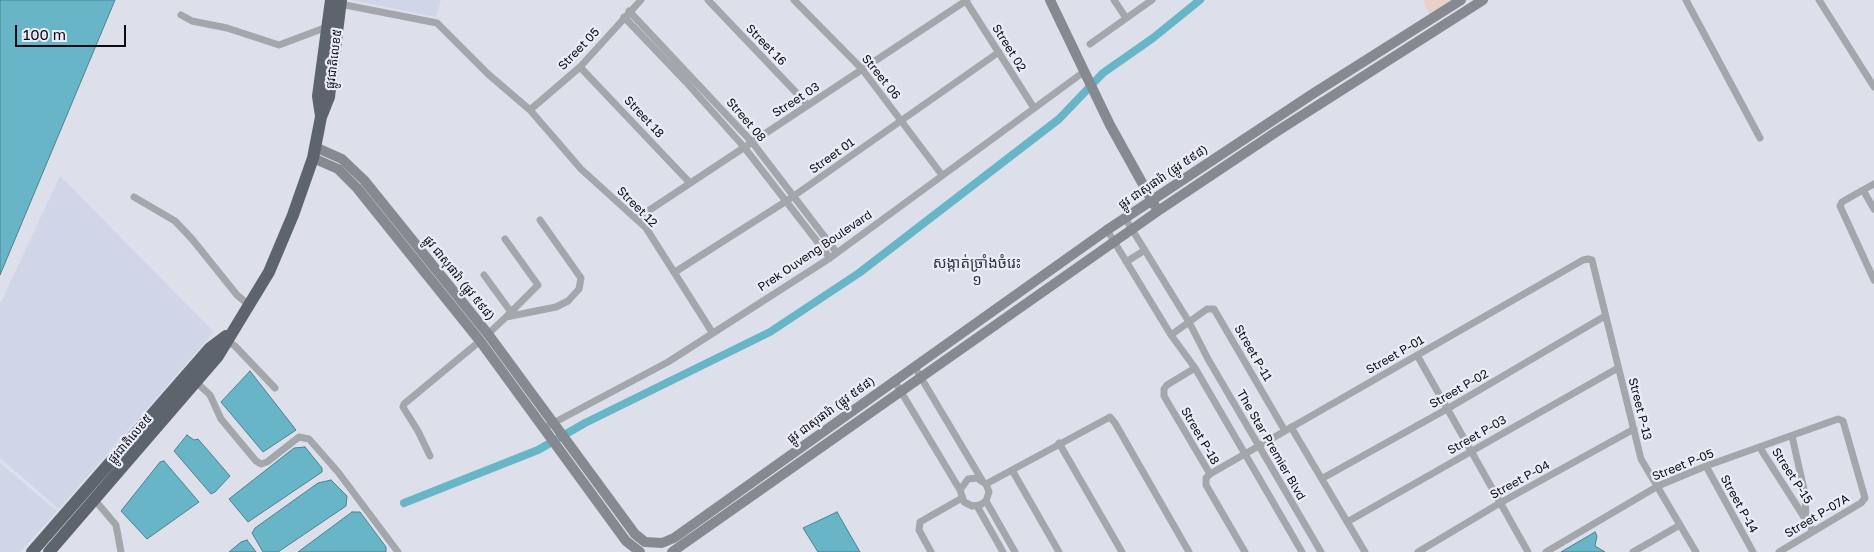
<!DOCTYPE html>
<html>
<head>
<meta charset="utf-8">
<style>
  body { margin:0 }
  #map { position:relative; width:1874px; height:552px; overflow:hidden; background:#dde0eb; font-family:"Golos Text",sans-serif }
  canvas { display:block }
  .scale { position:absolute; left:15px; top:25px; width:111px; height:22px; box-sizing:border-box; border:2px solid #0b0c0f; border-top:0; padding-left:6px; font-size:15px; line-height:18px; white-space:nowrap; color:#0b0c0f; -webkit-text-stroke:4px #eaedf9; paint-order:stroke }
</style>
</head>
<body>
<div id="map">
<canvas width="1874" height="552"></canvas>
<div class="scale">100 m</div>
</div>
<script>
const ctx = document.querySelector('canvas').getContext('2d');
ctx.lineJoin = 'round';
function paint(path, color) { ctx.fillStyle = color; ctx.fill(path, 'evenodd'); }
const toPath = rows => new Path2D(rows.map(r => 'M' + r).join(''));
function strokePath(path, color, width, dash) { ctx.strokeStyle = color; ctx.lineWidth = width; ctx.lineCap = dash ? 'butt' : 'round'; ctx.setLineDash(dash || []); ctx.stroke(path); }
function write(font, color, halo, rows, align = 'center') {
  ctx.font = font + ' "Golos Text","Noto Sans Khmer",sans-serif'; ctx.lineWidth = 4.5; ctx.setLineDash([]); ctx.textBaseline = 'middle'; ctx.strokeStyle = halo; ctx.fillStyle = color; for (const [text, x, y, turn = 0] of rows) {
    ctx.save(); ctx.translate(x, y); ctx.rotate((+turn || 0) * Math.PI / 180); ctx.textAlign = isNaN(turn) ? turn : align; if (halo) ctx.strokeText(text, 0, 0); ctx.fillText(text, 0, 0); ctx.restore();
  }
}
paint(toPath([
  [1423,0,1454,0,1430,15]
]), '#e9d0c9');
paint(toPath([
  [351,0,441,0,436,17],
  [60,176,214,332,59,509,0,458,0,304],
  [0,463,57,511,20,552,0,552]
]), '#d1d5e8');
const water = toPath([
  [0,0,115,0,0,275,0,0],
  [250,371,296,430,263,452,221,402,250,371],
  [187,435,194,440,198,439,230,476,215,492,211,494,174,451,187,435],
  [305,447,322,468,322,472,248,522,229,499,294,448,305,447],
  [164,461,199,502,147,539,121,511,160,462,164,461],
  [331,480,347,496,346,506,278,552,263,552,252,533,255,528,318,483,331,480],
  [352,512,360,512,386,547,386,552,298,552,352,512],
  [837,512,860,552,818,552,803,528,837,512],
  [1595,532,1597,536,1595,546,1605,552,1561,552,1595,532],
  [247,540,256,552,229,552,241,542,247,540]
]);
paint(water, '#67b5c7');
strokePath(water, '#4b8290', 1);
strokePath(toPath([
  [404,503,538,450,585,423,770,332,859,273,1059,119,1103,73,1153,38,1200,0]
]), '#67b5c7', 8);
strokePath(toPath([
  [708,0,808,105],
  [794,0,862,69,942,175],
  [1114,0,1126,18],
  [1686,0,1760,138],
  [1819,0,1874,87],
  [966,1,1034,108],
  [340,4,437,23,488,74,530,110,581,169,646,228,712,332],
  [629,11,752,142,837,253],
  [181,15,192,21,227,28,279,45,327,27],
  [624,17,686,82,744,147,830,258],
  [1090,44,1152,0],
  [580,67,690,183],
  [530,110,580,67,641,0],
  [1874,184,1863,190,1874,209],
  [1863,190,1842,202,1840,206,1874,280],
  [134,197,175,221,192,239,237,295,250,306],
  [1125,218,1189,322,1208,359,1321,552],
  [636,219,967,0],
  [1107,230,1171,335,1195,368,1302,552],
  [505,239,538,285,507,316],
  [1126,262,1145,250],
  [675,272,788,200,999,52],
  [484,275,511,312],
  [488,334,506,317,556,307,568,301,579,289,581,278,540,220],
  [1171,335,1207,309,1214,309,1285,431],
  [227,341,235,346,275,388],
  [1417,355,1528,552],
  [914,366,982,480],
  [1195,368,1167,385,1164,389,1164,396,1210,474],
  [894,380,960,490,964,502,972,506,980,505,986,501,989,492,986,484,977,478,968,479,960,490],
  [195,381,210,395,221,419,256,461,261,464,267,462,299,437,309,439,338,472,398,552],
  [1291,427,1365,552],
  [544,428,668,362,830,258,1085,71],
  [1792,436,1805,494,1806,517],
  [1059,443,1122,552],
  [1760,448,1813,531],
  [430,456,418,431,403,407,404,404,480,341],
  [1706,466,1753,552],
  [1012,470,1059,552],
  [1323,478,1447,409,1605,316],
  [986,484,1110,417,1115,423,1189,552],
  [94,499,116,525,121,552],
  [986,501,1015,552],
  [977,506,1003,552],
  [1347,522,1618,368],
  [931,552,919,530,920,522,962,498],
  [1245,552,1206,485,1206,478,1210,474,1583,260,1588,259,1592,260,1641,459,1696,552],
  [1418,552,1500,503,1634,429],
  [1546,552,1658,486,1706,466,1838,419,1843,421,1865,498,1861,503,1779,552],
  [1633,552,1680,525]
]), '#a3a6aa', 7);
strokePath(toPath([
  [1050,0,1110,125,1155,206],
  [315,147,342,159,364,180,488,334,635,534,645,542,662,543,674,538,1107,230,1314,93,1461,0],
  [313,158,338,169,357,188,480,341,626,541,640,552],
  [672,552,1158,211,1276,132,1483,0]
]), '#858a90', 10);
strokePath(toPath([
  [321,116,318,96,331,0],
  [32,552,210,348,226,336],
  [49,552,218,356,269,272,293,215,313,158,321,117,329,97,341,0]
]), '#5d646d', 12);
write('12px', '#0b0c0f', '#eaedf9', [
  ["Street 16",766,45,46],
  ["Street 02",1009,48,58],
  ["Street 05",579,49,-46],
  ["ផ្លូវជាតិលេខ៥",334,59,-83],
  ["Street 06",881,77,51],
  ["Street 03",796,100,-33],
  ["Street 18",644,117,47],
  ["Street 08",746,120,49],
  ["Street 01",832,156,-35],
  ["ផ្លូវ ជាសុផារ៉ា (ផ្លូវ ៥៩៨)",1163,177,-34],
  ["Street 12",637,207,45],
  ["Prek Ouveng Boulevard",815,251,-34],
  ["ផ្លូវ ជាសុផារ៉ា (ផ្លូវ ៥៩៨)",459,278,51],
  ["Street P-11",1253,353,60],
  ["Street P-01",1395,355,-30],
  ["Street P-02",1459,389,-30],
  ["Street P-13",1640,409,76],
  ["ផ្លូវ ជាសុផារ៉ា (ផ្លូវ ៥៩៨)",831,410,-36],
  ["Street P-03",1477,435,-30],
  ["Street P-18",1200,436,60],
  ["ផ្លូវជាតិលេខ៥",130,439,-49],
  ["The Star Premier Blvd",1271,445,60],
  ["Street P-05",1683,465,-22],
  ["Street P-15",1792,476,57],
  ["Street P-04",1520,480,-29],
  ["Street P-14",1739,504,61],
  ["Street P-07A",1817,516,-31]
]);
write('15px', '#353740', '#eaedf9', [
  ["សង្កាត់ច្រាំងចំរេះ",977,263],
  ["១",977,280]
]);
</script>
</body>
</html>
